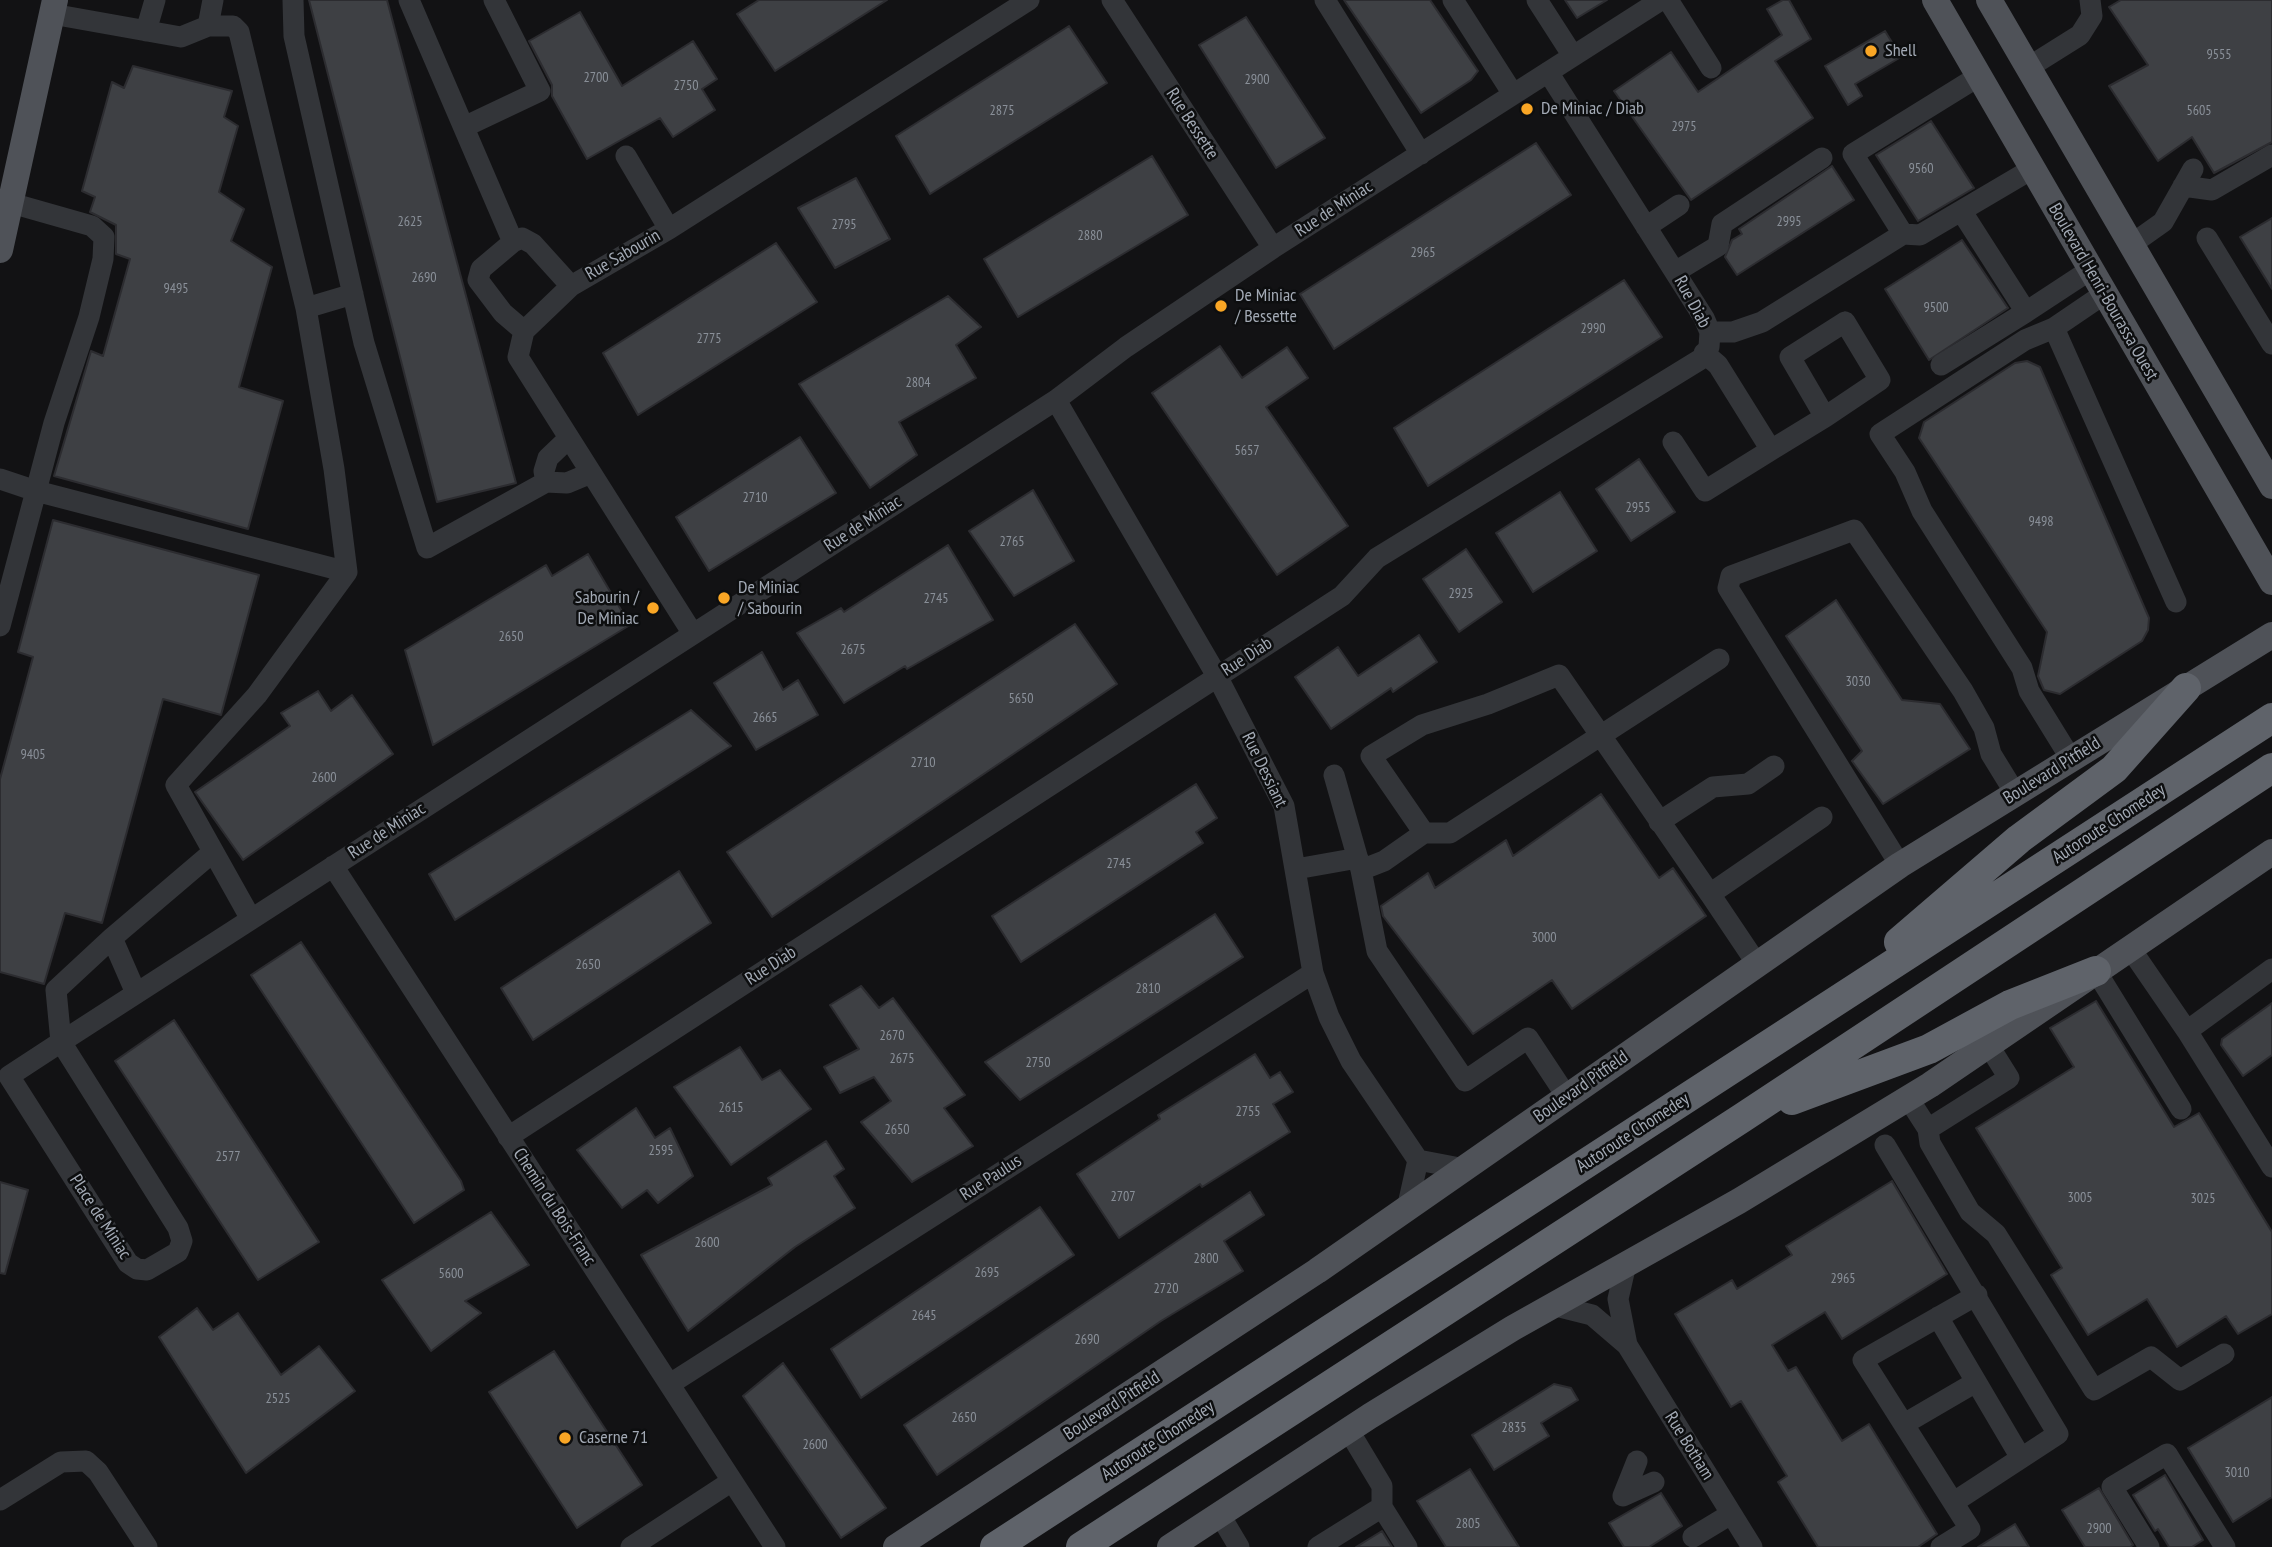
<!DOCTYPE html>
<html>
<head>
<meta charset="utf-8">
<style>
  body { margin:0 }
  canvas { display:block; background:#121214 }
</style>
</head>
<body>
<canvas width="2272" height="1547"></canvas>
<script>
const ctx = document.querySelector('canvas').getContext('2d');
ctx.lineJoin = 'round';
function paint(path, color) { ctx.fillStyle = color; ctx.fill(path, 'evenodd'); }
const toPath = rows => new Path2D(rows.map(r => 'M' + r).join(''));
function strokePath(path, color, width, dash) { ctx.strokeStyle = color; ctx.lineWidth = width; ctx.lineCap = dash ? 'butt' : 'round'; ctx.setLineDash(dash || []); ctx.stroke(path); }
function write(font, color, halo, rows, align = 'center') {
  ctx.font = font + ' "PT Sans Narrow",sans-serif'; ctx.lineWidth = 5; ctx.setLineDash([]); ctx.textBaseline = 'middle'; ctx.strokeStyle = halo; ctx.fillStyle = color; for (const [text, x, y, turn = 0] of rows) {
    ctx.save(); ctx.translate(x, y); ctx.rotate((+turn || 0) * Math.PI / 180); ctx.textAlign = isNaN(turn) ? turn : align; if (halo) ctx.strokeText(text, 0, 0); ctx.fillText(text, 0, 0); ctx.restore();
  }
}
const building = toPath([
  [309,0,387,0,516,483,437,502,309,0],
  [759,0,887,0,775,71,737,14,759,0],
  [1344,0,1430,0,1478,71,1471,80,1421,113,1344,0],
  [1565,0,1607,0,1577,18,1565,0],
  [1783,0,1789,0,1811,39,1775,61,1813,118,1691,200,1614,91,1671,52,1698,92,1782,35,1767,9,1783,0],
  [2121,0,2272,0,2272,142,2214,173,2192,137,2158,161,2109,86,2148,65,2109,7,2121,0],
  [580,12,622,86,693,41,717,79,702,89,715,110,673,137,660,118,587,159,552,96,552,85,529,41,580,12],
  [1246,17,1325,138,1276,168,1199,45,1246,17],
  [1069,26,1107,83,930,194,896,136,1069,26],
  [1885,31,1901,57,1855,84,1862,96,1848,105,1825,66,1885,31],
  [133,66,232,91,224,117,238,126,219,192,244,209,231,241,272,267,239,387,283,401,248,529,54,476,91,351,103,356,130,259,116,254,116,225,90,212,95,197,82,191,112,82,124,88,133,66],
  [1931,121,1974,188,1918,221,1876,155,1931,121],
  [1536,143,1571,195,1334,349,1300,294,1536,143],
  [1152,156,1188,215,1018,317,984,259,1152,156],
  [1832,166,1854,200,1737,275,1725,257,1732,240,1742,234,1739,229,1832,166],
  [856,178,890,239,835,268,798,208,856,178],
  [2272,218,2272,289,2240,237,2272,218],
  [1962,240,2008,308,1929,360,1885,289,1962,240],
  [776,243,817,302,638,415,603,353,776,243],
  [1624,280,1662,337,1428,486,1394,428,1624,280],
  [948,296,981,327,956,345,976,378,899,422,917,455,870,488,799,384,948,296],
  [1220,346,1242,378,1287,347,1308,378,1266,407,1348,526,1277,575,1152,393,1220,346],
  [2027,361,2040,367,2149,618,2148,630,2142,641,2060,694,2044,690,2038,676,2047,632,1919,438,1924,422,2015,363,2027,361],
  [800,437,836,493,709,571,676,517,800,437],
  [1639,459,1675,512,1631,541,1596,489,1639,459],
  [1033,490,1074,561,1014,596,969,531,1033,490],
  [1560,492,1597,551,1533,592,1496,533,1560,492],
  [53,520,259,575,221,715,163,699,102,923,65,913,44,984,0,972,0,779,33,657,18,652,53,520],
  [948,545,993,620,907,669,905,666,844,703,797,633,841,608,844,612,948,545],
  [1466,549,1502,602,1459,632,1423,579,1466,549],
  [588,554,630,625,433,745,405,650,546,565,552,576,588,554],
  [1836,600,1902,700,1940,704,1970,749,1883,804,1852,761,1862,751,1786,636,1836,600],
  [1075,624,1117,684,772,917,727,852,1075,624],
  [1419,635,1437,662,1393,692,1391,688,1331,729,1295,677,1338,647,1358,676,1419,635],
  [762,652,783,690,798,680,818,715,756,750,714,683,762,652],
  [318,691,331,711,352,695,393,754,243,860,195,792,290,726,281,713,318,691],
  [691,710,731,746,455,920,429,874,691,710],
  [1196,784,1217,818,1196,832,1203,843,1021,962,992,916,1196,784],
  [1601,794,1659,878,1673,868,1706,916,1572,1009,1552,980,1473,1034,1383,916,1381,906,1428,873,1435,888,1506,840,1513,856,1601,794],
  [679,871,711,923,533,1040,501,988,679,871],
  [1215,914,1243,957,1020,1100,985,1062,1215,914],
  [301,942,461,1181,464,1190,414,1223,251,975,301,942],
  [861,986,879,1008,893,998,965,1095,944,1108,973,1146,912,1182,861,1122,891,1101,874,1077,840,1093,824,1067,859,1049,830,1005,861,986],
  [2096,1001,2174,1127,2199,1113,2272,1232,2272,1314,2238,1334,2226,1316,2177,1347,2147,1299,2088,1335,2051,1275,2062,1268,1976,1128,2074,1067,2050,1028,2096,1001],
  [2272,1003,2272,1055,2243,1076,2221,1045,2222,1039,2272,1003],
  [174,1020,319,1242,258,1280,115,1061,174,1020],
  [740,1047,762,1080,780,1070,811,1109,731,1165,674,1087,740,1047],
  [1255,1054,1270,1078,1280,1072,1293,1092,1273,1104,1290,1132,1202,1187,1200,1184,1119,1238,1077,1174,1160,1119,1158,1115,1255,1054],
  [636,1108,655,1138,670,1128,693,1176,658,1203,647,1190,622,1208,577,1150,636,1108],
  [826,1141,844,1169,834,1176,855,1208,795,1247,688,1331,641,1255,772,1185,768,1178,826,1141],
  [1892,1181,1947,1274,1842,1339,1825,1312,1772,1345,1788,1371,1796,1367,1842,1441,1869,1424,1937,1534,1918,1547,1818,1547,1778,1482,1787,1476,1741,1401,1731,1407,1675,1314,1732,1280,1737,1289,1792,1255,1786,1246,1892,1181],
  [0,1182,28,1190,5,1274,0,1273,0,1182],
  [1250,1192,1264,1215,1224,1241,1243,1271,1161,1321,937,1475,904,1425,1250,1192],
  [1040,1207,1074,1255,861,1398,831,1349,1040,1207],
  [491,1212,529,1265,465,1301,481,1313,431,1351,382,1280,491,1212],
  [197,1308,213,1330,238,1313,281,1375,319,1346,355,1391,246,1473,159,1337,197,1308],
  [554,1351,642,1485,577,1528,489,1392,554,1351],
  [783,1363,886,1508,841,1538,743,1396,783,1363],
  [1554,1384,1571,1388,1578,1400,1541,1423,1549,1436,1494,1470,1472,1435,1554,1384],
  [2272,1397,2272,1497,2233,1522,2188,1448,2272,1397],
  [1470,1469,1519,1547,1446,1547,1417,1501,1470,1469],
  [2165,1475,2203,1540,2192,1547,2169,1547,2158,1529,2155,1531,2133,1495,2165,1475],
  [2099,1488,2133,1545,2130,1547,2085,1547,2062,1510,2099,1488],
  [1661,1493,1682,1526,1649,1547,1624,1547,1609,1523,1661,1493],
  [2015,1524,2029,1547,1978,1547,2015,1524],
  [1382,1531,1392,1547,1356,1547,1382,1531]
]);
paint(building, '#3e4044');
strokePath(building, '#2c2c30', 2);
strokePath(toPath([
  [293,0,294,36,364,343,427,548,546,482],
  [409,0,513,242,522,238,533,244,571,286],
  [1112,0,1273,248],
  [1325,0,1421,154],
  [1453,0,1513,94],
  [1537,0,1573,56],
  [1668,0,1711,68],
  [52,14,181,37,208,26,233,26,239,32,306,308,334,469,347,572,257,695,176,785,251,919],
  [208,26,213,0],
  [146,31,155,0],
  [2029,67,2080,35,2092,16,2090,0],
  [464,127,540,91,494,0],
  [626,156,669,229],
  [2183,186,2212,190,2272,155],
  [11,203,92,226,104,237,103,259,89,317,54,423,36,491,347,572],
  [1962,212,2026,312,2090,270],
  [1646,227,1679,205],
  [1903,234,1853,154,1979,76],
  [2207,238,2272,344],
  [513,242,481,269,478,280,503,313,524,331],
  [2132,244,2163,222,2193,169],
  [1675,272,1718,246,1722,224,1822,158],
  [2104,294,2054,328,2176,602],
  [306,308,353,294],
  [1845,322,1880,380,1825,417,1790,357,1845,322],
  [2054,328,2025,340,1880,434,1905,472,1922,511,2022,668,2029,691,2071,759],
  [1710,332,1733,332,1762,322,1903,234,1920,235,2032,169],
  [1704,353,1718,365,1771,450,1825,417],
  [1941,365,2026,312],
  [1056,400,1217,676,1284,806,1313,973,1329,1017,1351,1061,1418,1160,1465,1169],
  [569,438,548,458,544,471,546,482,567,483,591,473],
  [1673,442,1705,491,1771,450],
  [0,479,36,491,0,626],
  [693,634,518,357,524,331,571,286,669,229,1029,0],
  [1334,775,1361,870,1377,951,1465,1081,1528,1038,1567,1097],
  [1659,822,1713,787,1748,784,1774,766],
  [1424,833,1450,833,1719,659],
  [1900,865,1728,588,1731,576,1854,530,1963,691,1984,728,1991,754,2015,793],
  [333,866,775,1547],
  [1296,869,1358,858],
  [1361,870,1384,861,1424,833,1371,756,1422,725,1488,704,1559,675,1710,894],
  [112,938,56,990,61,1042,178,1228,182,1241,178,1252,147,1270,137,1269,128,1263,9,1076,61,1042,1056,400,1126,347,1273,248,1661,0],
  [2130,948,2187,1031,2272,1167],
  [1757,964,1710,894,1822,817],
  [2096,971,2181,1109],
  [136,993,112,938,213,852],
  [2187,1031,2272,969],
  [1908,1098,1928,1129,2009,1078,1989,1046],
  [1928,1129,1930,1143,1970,1212,1996,1234,2094,1390,2151,1357,2180,1380,2224,1354],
  [508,1137,1342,596,1377,558,1701,359,1709,347,1710,332,1704,318,1548,72],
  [1885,1145,2058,1434,1954,1502],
  [1407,1209,1418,1160],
  [1626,1264,1618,1299,1627,1345],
  [1552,1305,1592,1315,1627,1345,1752,1547],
  [1938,1317,2021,1458],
  [670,1384,1313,973],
  [1904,1424,1976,1382],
  [1349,1431,1382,1486,1382,1507,1407,1547],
  [1637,1461,1623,1496,1654,1482],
  [0,1500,61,1462,86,1461,98,1472,147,1547],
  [1220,1515,1239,1547],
  [1693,1537,1731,1514],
  [631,1547,732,1481],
  [1318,1547,1382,1507],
  [1941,1547,1970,1529,1863,1360,1977,1295],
  [2149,1547,2112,1487,2167,1454,2225,1547]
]), '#333539', 21);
strokePath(toPath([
  [1935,0,2272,582],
  [1989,0,2272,486],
  [0,250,55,0],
  [896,1547,1317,1271,1900,865,2272,635],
  [1170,1547,1370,1416,1513,1328,1739,1201,1930,1085,2272,852]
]), '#4f5258', 26);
strokePath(toPath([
  [1899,942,2019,839,2114,769,2186,688],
  [1792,1100,1929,1049,2010,1005,2096,971],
  [995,1547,2272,718],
  [1081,1547,1742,1118,2272,768]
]), '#5f636a', 30);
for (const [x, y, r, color] of [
  [1871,51,7,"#f9a625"],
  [1527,109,7,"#f9a625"],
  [1221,306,7,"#f9a625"],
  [724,598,7,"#f9a625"],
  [653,608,7,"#f9a625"],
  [565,1438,7,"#f9a625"]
]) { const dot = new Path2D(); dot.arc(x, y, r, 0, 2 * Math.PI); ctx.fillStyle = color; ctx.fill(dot); strokePath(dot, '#0d0e0f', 2.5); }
write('14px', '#8a9099', null, [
  ["9555",2219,55],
  ["2700",596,78],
  ["2900",1257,80],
  ["2750",686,86],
  ["2875",1002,111],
  ["5605",2199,111],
  ["2975",1684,127],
  ["9560",1921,169],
  ["2625",410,222],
  ["2995",1789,222],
  ["2795",844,225],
  ["2880",1090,236],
  ["2965",1423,253],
  ["2690",424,278],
  ["9495",176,289],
  ["9500",1936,308],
  ["2990",1593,329],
  ["2775",709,339],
  ["2804",918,383],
  ["5657",1247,451],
  ["2710",755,498],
  ["2955",1638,508],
  ["9498",2041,522],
  ["2765",1012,542],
  ["2925",1461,594],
  ["2745",936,599],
  ["2650",511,637],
  ["2675",853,650],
  ["3030",1858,682],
  ["5650",1021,699],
  ["2665",765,718],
  ["9405",33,755],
  ["2710",923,763],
  ["2600",324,778],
  ["2745",1119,864],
  ["3000",1544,938],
  ["2650",588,965],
  ["2810",1148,989],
  ["2670",892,1036],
  ["2675",902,1059],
  ["2750",1038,1063],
  ["2615",731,1108],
  ["2755",1248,1112],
  ["2650",897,1130],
  ["2595",661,1151],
  ["2577",228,1157],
  ["2707",1123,1197],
  ["3005",2080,1198],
  ["3025",2203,1199],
  ["2600",707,1243],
  ["2800",1206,1259],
  ["2695",987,1273],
  ["5600",451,1274],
  ["2965",1843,1279],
  ["2720",1166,1289],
  ["2645",924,1316],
  ["2690",1087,1340],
  ["2525",278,1399],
  ["2650",964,1418],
  ["2835",1514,1428],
  ["2600",815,1445],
  ["3010",2237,1473],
  ["2805",1468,1524],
  ["2900",2099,1529]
]);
write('18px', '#a3aab5', '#0d0e0f', [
  ["Shell",1885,51],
  ["De Miniac / Diab",1541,109],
  ["De Miniac",1235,296],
  ["/ Bessette",1235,317],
  ["De Miniac",738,588],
  ["/ Sabourin",738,609],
  ["Sabourin /",639,598,"right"],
  ["De Miniac",639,619,"right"],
  ["Caserne 71",579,1438]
], 'left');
write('18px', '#a3aab5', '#0d0e0f', [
  ["Rue Bessette",1192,124,57],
  ["Rue de Miniac",1334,209,-33],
  ["Rue Sabourin",623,255,-30],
  ["Boulevard Henri-Bourassa Ouest",2103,292,60],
  ["Rue Diab",1692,302,61],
  ["Rue de Miniac",863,524,-33],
  ["Rue Diab",1247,657,-33],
  ["Rue Dessiant",1264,770,64],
  ["Boulevard Pitfield",2052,771,-32],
  ["Autoroute Chomedey",2109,824,-33],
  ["Rue de Miniac",387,831,-33],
  ["Rue Diab",771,966,-33],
  ["Boulevard Pitfield",1581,1087,-35],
  ["Autoroute Chomedey",1633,1133,-33],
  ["Rue Paulus",991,1178,-33],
  ["Chemin du Bois-Franc",554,1207,57],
  ["Place de Miniac",100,1217,57],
  ["Boulevard Pitfield",1112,1406,-33],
  ["Autoroute Chomedey",1158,1441,-33],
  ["Rue Botham",1689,1446,58]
]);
</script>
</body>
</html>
